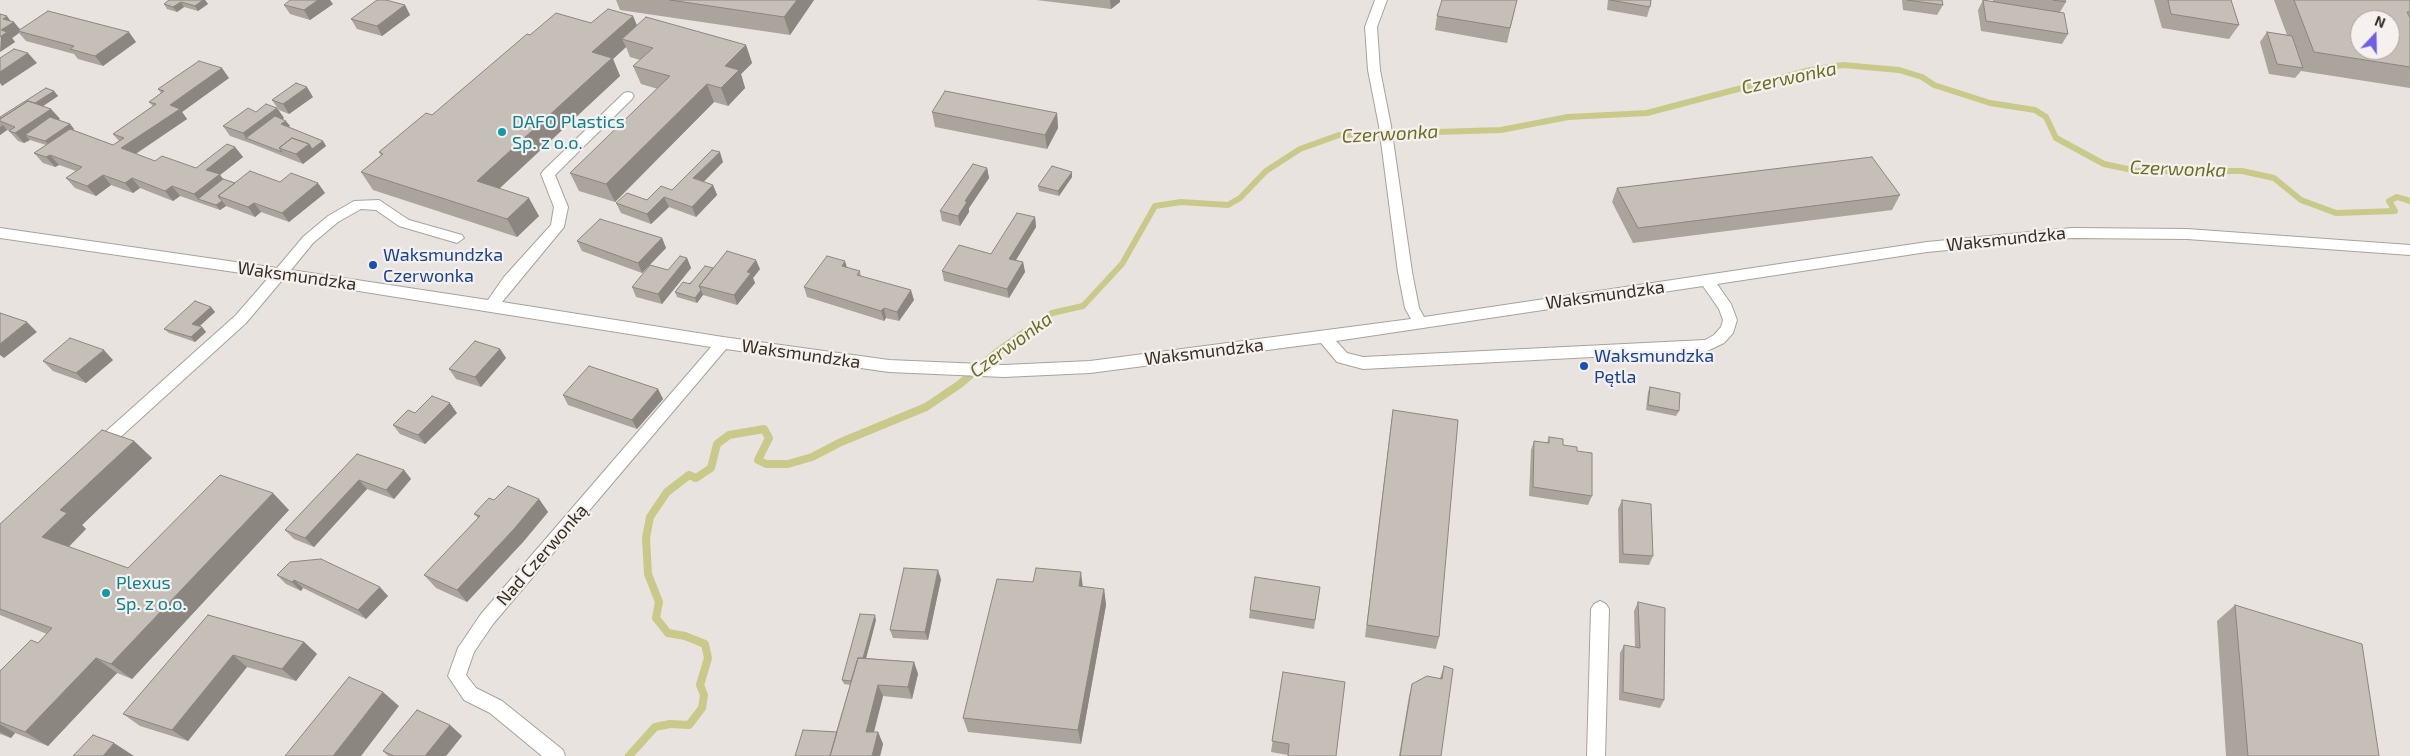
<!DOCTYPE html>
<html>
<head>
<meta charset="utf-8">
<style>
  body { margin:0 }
  #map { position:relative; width:2410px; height:756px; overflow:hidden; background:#e9e3df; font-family:"Exo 2",sans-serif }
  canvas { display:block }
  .north { position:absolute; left:2350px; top:10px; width:50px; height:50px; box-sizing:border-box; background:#f6f1ef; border:1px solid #aaa39d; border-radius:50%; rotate:21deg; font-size:14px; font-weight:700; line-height:20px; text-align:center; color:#372f21 }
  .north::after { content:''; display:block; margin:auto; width:18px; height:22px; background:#6f5fe7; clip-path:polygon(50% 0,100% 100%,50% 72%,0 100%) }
</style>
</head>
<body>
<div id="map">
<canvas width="2410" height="756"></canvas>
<div class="north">N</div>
</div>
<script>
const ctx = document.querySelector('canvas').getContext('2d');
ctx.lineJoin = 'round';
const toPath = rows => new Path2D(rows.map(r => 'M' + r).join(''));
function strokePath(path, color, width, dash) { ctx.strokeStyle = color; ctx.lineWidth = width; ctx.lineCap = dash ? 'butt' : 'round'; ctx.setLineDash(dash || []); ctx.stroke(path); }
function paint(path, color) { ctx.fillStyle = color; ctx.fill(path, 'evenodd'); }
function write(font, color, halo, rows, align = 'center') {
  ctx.font = font + ' "Exo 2",sans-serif'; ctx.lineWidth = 4.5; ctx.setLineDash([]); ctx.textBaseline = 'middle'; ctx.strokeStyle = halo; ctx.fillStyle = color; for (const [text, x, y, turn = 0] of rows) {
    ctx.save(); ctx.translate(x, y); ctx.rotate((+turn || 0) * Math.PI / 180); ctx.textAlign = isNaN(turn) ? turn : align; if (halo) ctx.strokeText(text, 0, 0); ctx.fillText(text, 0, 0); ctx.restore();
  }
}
strokePath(toPath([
  [1022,334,1052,313,1083,306,1122,264,1155,206,1181,202,1228,205,1240,198,1266,171,1300,149,1339,135,1501,130,1568,117,1647,113,1810,70,1843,65,1899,70,1922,77,1934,85,1990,103,2035,110,2046,117,2056,138,2104,164,2137,171,2242,171,2274,178,2301,200,2336,213,2395,211,2389,201,2397,197,2410,201]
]), '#c9ca8a', 6);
strokePath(toPath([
  [629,756,655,727,670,724,689,725,702,708,704,695,700,685,708,658,705,644,685,636,668,633,656,618,659,602,648,574,646,538,650,517,667,492,689,475,696,478,711,468,717,444,729,435,764,429,769,438,758,460,766,464,788,464,812,457,841,442,926,407,960,384,996,353,1024,333]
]), '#c9ca8a', 8);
const minor = toPath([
  [1375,0,1387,0,1377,27,1380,70,1391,126,1412,272,1419,308,1424,317,1927,242,2072,228,2187,229,2410,245,2410,255,2187,239,2072,238,1927,252,1717,284,1731,304,1737,320,1733,333,1724,343,1707,351,1363,369,1337,362,1321,343,1090,373,1004,377,889,372,726,349,493,624,474,652,466,675,476,688,502,701,563,750,565,756,542,756,490,713,464,700,448,676,458,648,481,614,711,347,283,279,246,323,105,451,99,453,93,451,91,447,93,443,236,315,269,277,0,238,0,228,277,268,303,237,328,216,354,201,379,200,409,220,462,235,464,238,457,243,399,226,376,210,361,209,338,222,313,243,291,270,488,300,504,277,551,225,554,207,541,174,543,171,624,93,628,92,632,93,634,96,632,99,555,175,568,207,564,227,502,302,723,337,889,360,1004,365,1090,361,1411,319,1405,308,1398,272,1379,126,1368,70,1365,27,1375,0],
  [1703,286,1719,309,1723,320,1721,327,1714,335,1705,340,1363,357,1347,353,1336,341,1703,286],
  [1600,601,1606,604,1609,609,1605,756,1587,756,1591,609,1594,604,1600,601]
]);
strokePath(minor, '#a9a29b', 2);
paint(minor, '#fff');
paint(toPath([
  [169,0,205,0,208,4,198,11,184,7,177,12,167,9,164,4],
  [616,0,814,0,790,35,620,10],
  [1036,0,1120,0,1120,2,1111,9],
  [1517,0,1507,43,1435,30,1437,16],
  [1608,0,1651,0,1650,7,1647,17,1607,10],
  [1902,0,1942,0,1943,5,1937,15,1903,10],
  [1983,0,1993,2,1993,0,2065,0,2066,2,2060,12,2068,34,2062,44,1981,31,1978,10],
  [2154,0,2231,0,2239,25,2229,39,2162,28],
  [2274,0,2410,0,2410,88,2301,71,2295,78,2269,74,2260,42,2267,32,2287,35],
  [333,4,310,20,290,14,284,5],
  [405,5,410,15,382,36,357,29,351,19],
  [633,16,637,25,746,45,752,63,741,74,745,88,728,106,714,102,615,202,579,191,570,173,658,89,641,84,633,66,640,60,630,57,626,47,613,59,620,76,500,188,539,216,517,237,373,190,361,172,381,155,379,152,432,115,530,35,591,23],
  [11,21,20,29,136,42,103,66,78,59,74,54,26,41,19,33,12,38,15,42,0,52],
  [229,78,182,112,187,119,136,154,155,161,196,168,235,147,243,157,220,175,223,179,235,183,280,182,325,193,289,222,261,212,255,217,226,206,220,210,180,196,173,201,140,188,133,193,111,185,96,196,75,188,66,178,76,171,59,165,55,167,43,163,34,153,46,145,30,140,24,143,18,141,9,131,7,130,0,135,0,117,54,91,58,96,43,106,51,109,60,119,58,120,70,124,74,129,73,130,113,145,119,141,113,134,153,106,149,102,161,93,158,89],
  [313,97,289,114,279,110,272,100],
  [277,108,284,118,282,119,290,126,288,127,323,141,326,146,303,164,250,143,230,136,223,126,256,112],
  [932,112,1057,113,1058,128,1047,149,935,127],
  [723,162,704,182,713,185,717,195,696,217,669,207,651,224,621,213,616,203,647,200,672,190],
  [987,168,989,178,969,208,969,212,960,226,942,221,940,211],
  [1072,177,1059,196,1039,191,1038,186],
  [1617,188,1900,195,1892,210,1633,243,1612,202],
  [1035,217,1036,227,1016,260,1023,262,1025,272,1009,298,944,281,942,271,991,254],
  [662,238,666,248,642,273,582,251,577,241],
  [687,258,691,268,662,304,636,297,632,287,668,270],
  [713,268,760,269,753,278,755,283,737,305,703,295,697,303,677,297,675,292],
  [847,268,860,271,861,276,914,300,899,321,886,318,884,321,807,297,804,287],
  [211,307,215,312,199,327,202,327,206,332,195,342,169,333,164,329],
  [500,349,506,358,481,387,456,379,449,369],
  [113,360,86,383,53,371,43,361],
  [1650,387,1679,411,1676,416,1646,410,1648,392],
  [658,389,663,399,637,429,568,405,563,395],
  [1393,410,1439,637,1436,649,1365,637,1391,424],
  [415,413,457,413,425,444,400,434,393,425],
  [1549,437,1563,445,1592,496,1588,505,1529,496,1531,450,1534,441,1547,443],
  [134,441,152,458,82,525,86,529,69,547,128,568,289,510,132,679,117,673,48,746,15,733,11,738,0,734,0,671,38,643,47,634,0,615,0,524],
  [357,454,404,470,411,479,394,499,367,489,314,547,294,539,285,530],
  [539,499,548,512,523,542,467,602,436,588,424,575,478,518,474,514,494,500],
  [1622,500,1653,556,1649,565,1619,563,1618,509],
  [277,575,388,596,366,619,303,588,301,591,286,584],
  [941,579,928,640,893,638,890,630],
  [1083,587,1104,589,1106,605,1081,744,968,732,963,718],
  [1320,587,1314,629,1249,618,1250,610],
  [1638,602,1664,700,1660,708,1619,700,1620,653,1624,645,1635,647,1634,611],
  [2235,605,2379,756,2226,756,2217,621],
  [208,615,304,642,317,654,296,681,247,667,188,741,140,726,123,714],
  [876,620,866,658,914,662,918,674,912,699,883,696,874,732,878,732,883,744,880,756,795,756,836,732,850,685,844,684,842,680],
  [1444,666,1441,756,1399,756,1409,696,1412,684,1440,678],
  [1283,672,1336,756,1288,755,1271,752],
  [450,725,462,736,446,756,388,756,383,751]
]), '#aaa49d');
paint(toPath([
  [203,0,205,0,208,4,198,11,195,6],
  [318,0,330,0,333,4,310,20,304,10],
  [797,0,814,0,790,35,784,17],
  [1110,0,1120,0,1120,2,1111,9],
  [181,2,184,7,177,12,173,7],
  [405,5,410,15,382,36,377,26],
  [7,16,12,23,14,22,22,32,18,31,19,33,12,38,15,42,0,52,1,30,3,19],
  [633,16,640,34,622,39,626,47,613,59,620,76,488,199,477,181,592,52],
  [129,32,136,42,103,66,95,56],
  [746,45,752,63,741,74,745,88,728,106,721,88,725,66],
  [28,53,37,63,2,86,0,83,0,72],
  [222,68,229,78,182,112,187,119,129,158,121,148,170,105],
  [707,84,714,102,615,202,606,184],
  [307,87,313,97,289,114,283,104],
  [54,91,58,96,13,126,6,123],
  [277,108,284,118,253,140,246,138,243,133],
  [51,109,60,119,33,137,25,135,30,140,24,143,15,133],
  [1057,113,1058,128,1047,149,1045,135],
  [286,121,290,126,285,129,281,124],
  [70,124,74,129,50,146,45,141],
  [3,125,7,130,0,135,0,127],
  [323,141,326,146,303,164,296,154,309,144],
  [235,147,243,157,220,175,227,184,198,199,194,194,206,170],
  [720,152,723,162,697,188,693,178],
  [50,155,59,165,55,167,46,157],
  [987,168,989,178,969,208,969,212,960,226,958,216,965,201],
  [1072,172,1072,177,1059,196,1058,191],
  [103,175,111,185,96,196,87,186],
  [132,178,140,188,133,193,125,183],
  [318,183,325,193,289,222,282,213],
  [713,185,717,195,696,217,692,207],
  [172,186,180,196,173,201,165,191],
  [664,197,669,207,651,224,647,214],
  [529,198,539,216,517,237,507,219],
  [222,201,226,206,220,210,216,205],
  [254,203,261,212,255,217,248,207],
  [1035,217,1036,227,1011,268,1009,259],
  [662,238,666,248,642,273,638,263],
  [687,258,691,268,662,304,658,294],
  [756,260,760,269,753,278,755,283,737,305,734,295,747,272],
  [845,261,848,271,842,266],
  [1023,262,1025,272,1009,298,1007,289],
  [701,290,703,295,697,303,695,298],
  [911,290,914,300,899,321,897,312],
  [211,307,215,312,196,329,192,324],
  [884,308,886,318,884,321,881,311],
  [27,322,37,332,4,358,0,355,0,344],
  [202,327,206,332,195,342,191,337],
  [500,349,506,358,481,387,475,377],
  [104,350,113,360,86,383,76,373],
  [658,389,663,399,637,429,632,420],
  [450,403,457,413,425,444,418,435],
  [134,441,152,458,82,525,86,529,62,553,42,537,60,510],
  [404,470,411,479,394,499,386,490],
  [359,480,367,489,314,547,305,538],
  [273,493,289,510,132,679,111,664],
  [539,499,548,512,523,542,467,602,457,590],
  [938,570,941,579,928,640,925,632],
  [1081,572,1083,588,1079,586],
  [294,580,303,588,301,591,292,582],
  [380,587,388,596,366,619,358,610],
  [1104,589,1106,605,1081,744,1078,730],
  [875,615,876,620,863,670,856,681],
  [304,642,317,654,296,681,282,669],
  [233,655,247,667,188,741,172,730],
  [96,658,117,673,48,746,25,732],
  [914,662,918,674,912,699,908,687],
  [878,685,883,696,871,743,866,732],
  [383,692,399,706,361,756,333,756],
  [0,724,15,733,11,738,0,732],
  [450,725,462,736,446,756,425,756],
  [878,732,883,744,880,756,872,756],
  [114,743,134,756,103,756]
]), '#8b8680');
const building = toPath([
  [169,0,203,0,195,6,181,2,173,7,164,4,169,0],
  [290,0,318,0,304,10,284,5,290,0],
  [377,0,386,0,405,5,377,26,351,19,377,0],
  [670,0,797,0,784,17,670,0],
  [1442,0,1517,0,1510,28,1437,16,1442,0],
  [1610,0,1651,0,1650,7,1610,0],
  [1907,0,1942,0,1943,5,1907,0],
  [1983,0,2064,13,2068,34,1986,21,1983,0],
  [2053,0,2065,0,2066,2,2053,0],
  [2168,0,2231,0,2239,25,2171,14,2168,0],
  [2294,0,2410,0,2410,12,2407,12,2410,18,2410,67,2314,52,2294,0],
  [2360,20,2390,20,2390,50,2360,50,2360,20],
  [608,9,633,16,592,52,612,58,477,181,529,198,507,219,361,172,383,154,379,152,426,113,432,115,527,34,530,35,556,13,591,23,608,9],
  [48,11,129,32,95,56,70,49,74,46,18,31,48,11],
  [0,14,7,16,3,19,14,22,1,30,7,32,0,37,0,14],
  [646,17,746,45,725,66,739,70,721,88,707,84,606,184,570,173,670,76,633,66,653,48,622,39,646,17],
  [2267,32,2292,36,2303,68,2277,64,2267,32],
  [14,49,28,53,0,72,0,58,14,49],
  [199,61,222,68,170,105,180,109,121,148,155,161,162,156,196,168,227,144,235,147,206,170,220,174,194,194,172,186,165,191,132,178,125,183,103,175,87,186,66,178,82,167,50,155,46,157,34,153,70,129,113,145,124,138,113,134,156,104,149,102,164,91,158,89,199,61],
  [296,83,307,87,283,104,272,100,296,83],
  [46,88,54,91,35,103,28,101,0,119,0,117,46,88],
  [945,91,1057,113,1045,135,932,112,945,91],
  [28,101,51,109,15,133,9,131,15,127,0,121,0,119,28,101],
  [266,104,277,108,243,133,223,126,248,108,256,112,266,104],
  [275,116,286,121,281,124,323,141,312,149,309,144,292,138,279,148,282,152,246,138,275,116],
  [50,117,70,124,45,141,25,135,50,117],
  [292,138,309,144,296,154,279,148,292,138],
  [712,150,720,152,693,178,713,185,692,207,664,197,647,214,616,203,627,193,647,200,661,186,672,190,712,150],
  [1872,157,1900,195,1638,228,1617,188,1872,157],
  [973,164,987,168,965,201,967,202,958,216,940,211,973,164],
  [1052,166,1072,172,1058,191,1038,186,1052,166],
  [250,171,280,182,291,173,318,183,282,213,254,203,248,207,218,196,250,171],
  [223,179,235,183,218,196,222,201,216,205,198,199,223,179],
  [1017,213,1035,217,1009,259,1023,262,1007,289,942,271,959,245,991,254,1017,213],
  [600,219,662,238,638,263,577,241,600,219],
  [727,251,756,260,747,272,751,273,734,295,699,286,727,251],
  [680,256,687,258,658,294,632,287,650,265,668,270,680,256],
  [827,256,845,261,842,266,860,271,857,275,911,290,897,312,884,308,881,311,804,287,827,256],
  [705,266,713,268,699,286,701,290,695,298,675,292,683,282,690,284,705,266],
  [195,301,211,307,192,324,202,327,191,337,164,329,195,301],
  [0,313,27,322,0,344,0,313],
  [70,338,104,350,76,373,43,361,70,338],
  [475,341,500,349,475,377,449,369,475,341],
  [589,366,658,389,632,420,563,395,589,366],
  [1650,387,1680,393,1679,411,1648,405,1650,387],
  [432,396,450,403,418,435,393,425,408,410,415,413,432,396],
  [1393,410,1458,420,1439,637,1367,625,1393,410],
  [102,430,134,441,60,510,67,513,42,537,128,568,220,475,273,493,111,664,96,658,25,732,0,722,0,671,31,640,38,643,52,628,0,609,0,524,102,430],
  [1549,437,1563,439,1563,445,1577,447,1577,451,1592,453,1592,496,1533,487,1534,441,1549,443,1549,437],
  [357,454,404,470,386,490,359,480,305,538,285,530,357,454],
  [508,486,539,499,514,529,457,590,424,575,480,516,474,514,489,498,494,500,508,486],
  [1622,500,1651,504,1653,556,1623,554,1622,500],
  [321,559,380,587,358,610,294,580,292,582,277,575,290,562,321,559],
  [904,568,938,570,925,632,890,630,904,568],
  [1036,568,1081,572,1079,586,1104,589,1078,730,963,718,997,579,1033,582,1036,568],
  [1255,577,1320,587,1315,620,1250,610,1255,577],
  [1638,602,1665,608,1664,700,1623,692,1624,645,1640,648,1638,602],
  [2235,605,2362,644,2379,756,2248,756,2235,605],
  [860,614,875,615,863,658,858,658,851,681,842,680,860,614],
  [208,615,304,642,282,669,233,655,172,730,123,714,208,615],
  [858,658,914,662,908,687,878,685,866,732,878,732,872,756,830,756,858,658],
  [1444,666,1453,669,1441,756,1400,756,1412,684,1427,676,1442,679,1444,666],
  [1283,672,1345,682,1336,756,1288,756,1289,744,1272,741,1283,672],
  [349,677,383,692,333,756,285,756,349,677],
  [417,710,450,725,425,756,394,756,383,751,417,710],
  [803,730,837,732,830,756,795,756,803,730],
  [93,735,114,743,103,756,73,756,93,735]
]);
paint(building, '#c6bfb7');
strokePath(building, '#8b8680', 1);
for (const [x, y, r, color] of [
  [502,132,5,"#0f9aa8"],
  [373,265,5,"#1a4fb4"],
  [1584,366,5,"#1a4fb4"],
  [106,593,5,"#0f9aa8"]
]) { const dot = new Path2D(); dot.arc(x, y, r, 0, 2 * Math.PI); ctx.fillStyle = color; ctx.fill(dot); strokePath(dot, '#f6f1ef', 2); }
write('18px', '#0d838f', '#f6f1ef', [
  ["DAFO Plastics",512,122],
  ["Sp. z o.o.",512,143],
  ["Plexus",116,583],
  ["Sp. z o.o.",116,604]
], 'left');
write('18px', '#372f21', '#f6f1ef', [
  ["Waksmundzka",2006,239,-6],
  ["Waksmundzka",297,276,8],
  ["Waksmundzka",1605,295,-8],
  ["Waksmundzka",1204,352,-7],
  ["Waksmundzka",801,354,8],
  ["Nad Czerwonką",542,555,-49]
]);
write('18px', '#164399', '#f6f1ef', [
  ["Waksmundzka",383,255],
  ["Czerwonka",383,276],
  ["Waksmundzka",1594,356],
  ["Pętla",1594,377]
], 'left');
write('italic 19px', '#6b6e21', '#f6f1ef', [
  ["Czerwonka",1789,78,-12],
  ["Czerwonka",1390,134,-3],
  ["Czerwonka",2178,169,2],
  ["Czerwonka",1011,345,-36]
]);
</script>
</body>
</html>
